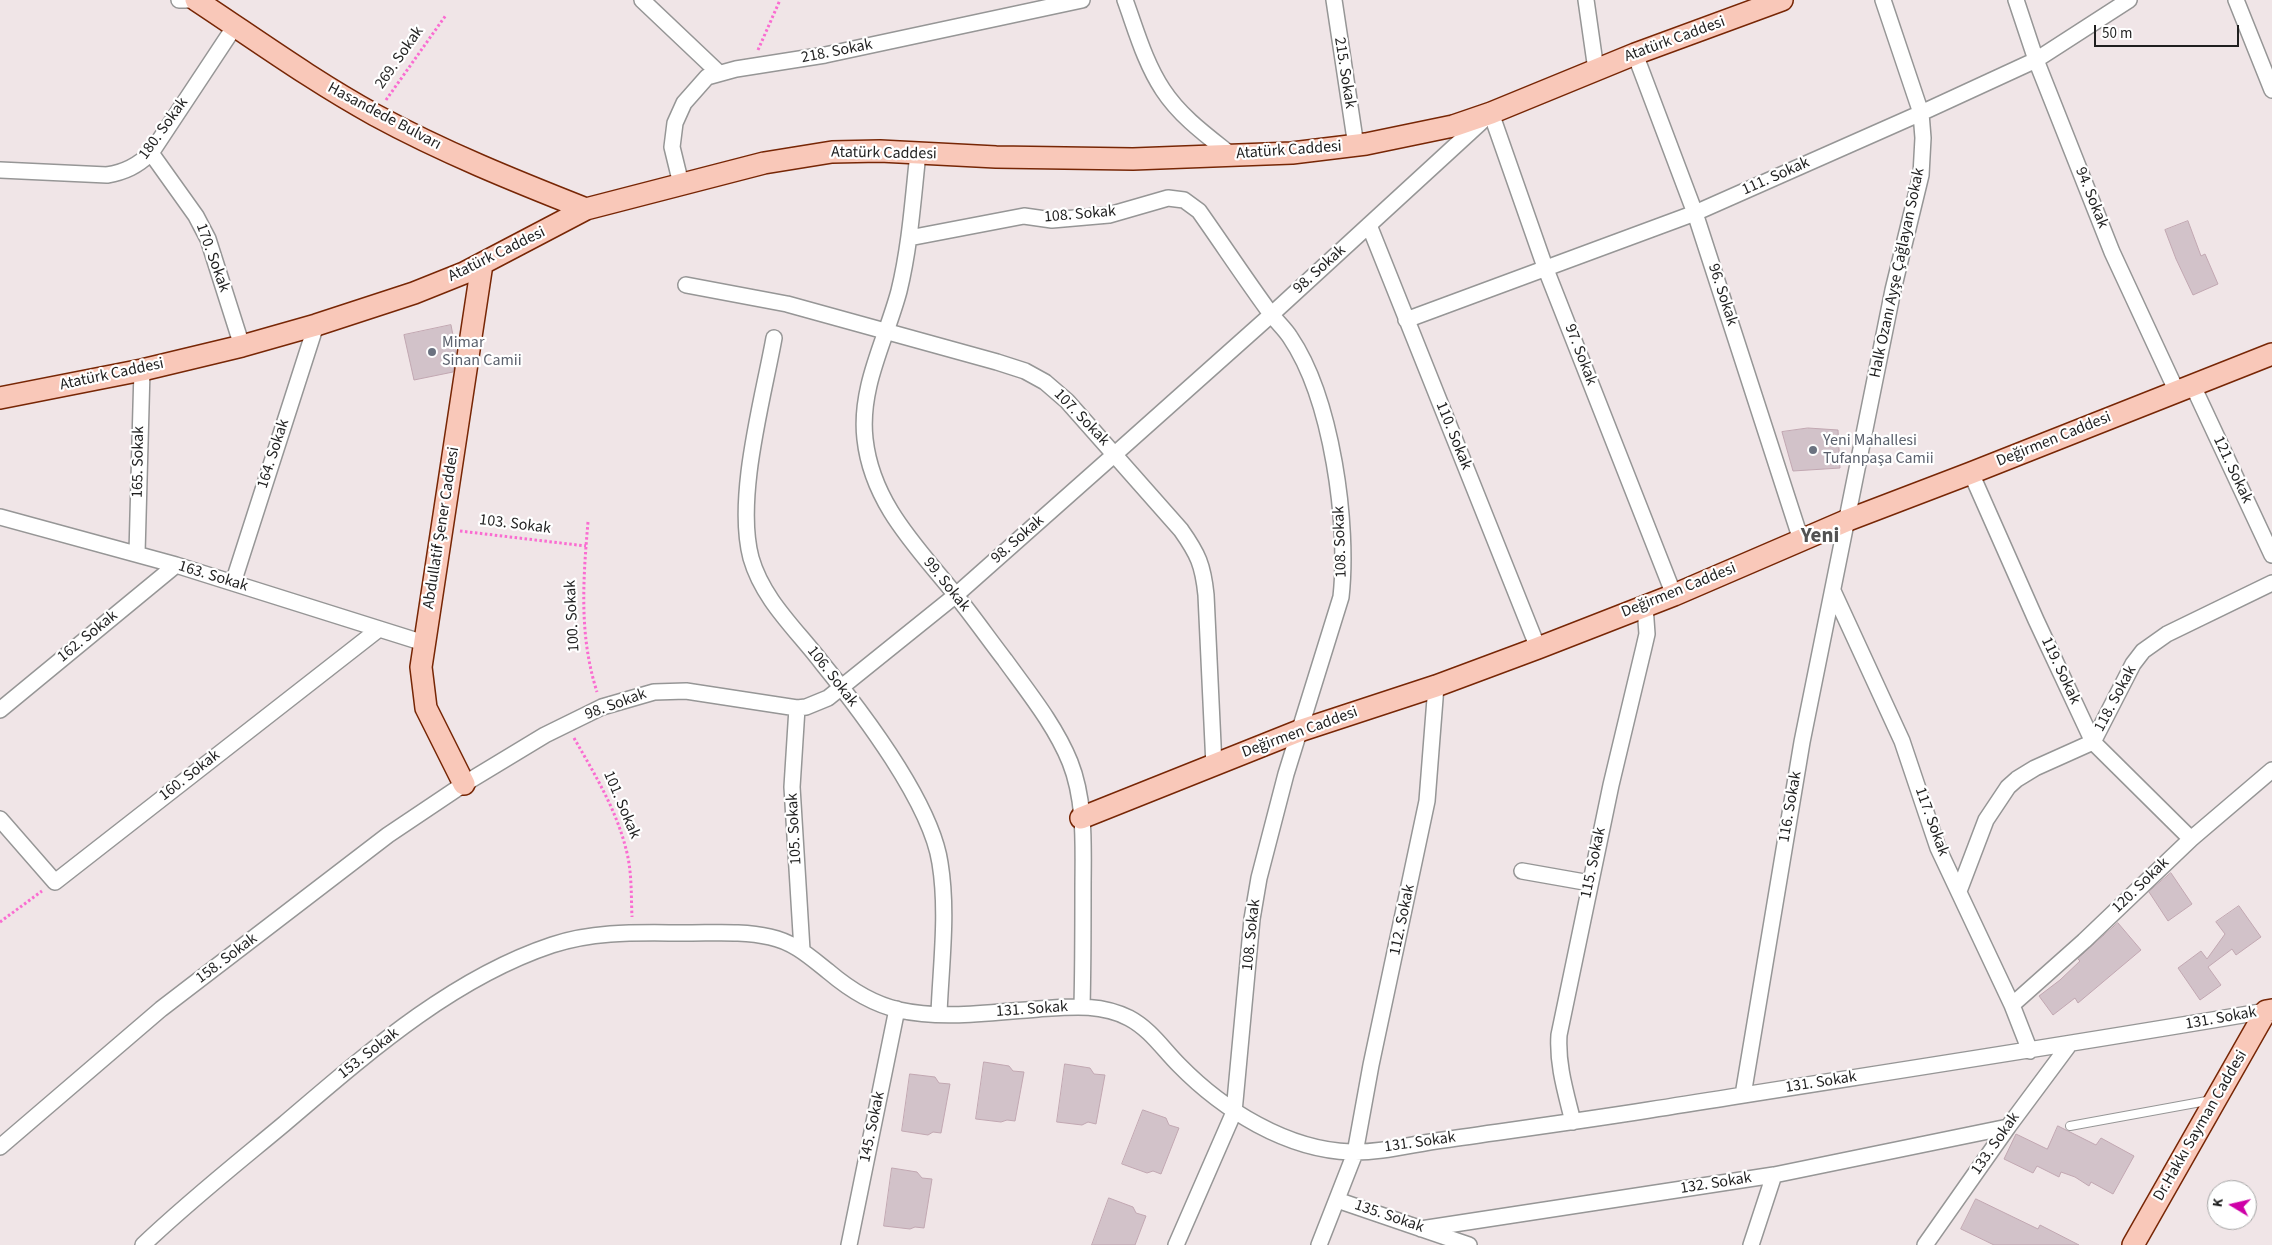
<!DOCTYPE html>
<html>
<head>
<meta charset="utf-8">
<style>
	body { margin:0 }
	#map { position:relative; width:2272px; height:1245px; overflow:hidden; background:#f0e5e7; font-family:"Source Sans 3",sans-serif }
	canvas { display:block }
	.north { position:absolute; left:2207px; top:1180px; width:50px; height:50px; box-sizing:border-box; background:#fff; border:1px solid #a5a5a5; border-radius:50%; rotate:279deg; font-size:14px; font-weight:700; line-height:20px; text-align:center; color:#1f1f1f }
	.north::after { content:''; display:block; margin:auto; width:18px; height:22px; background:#ce00a7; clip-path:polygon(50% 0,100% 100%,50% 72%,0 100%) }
	.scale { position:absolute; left:2094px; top:25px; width:145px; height:22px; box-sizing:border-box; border:2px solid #1f1f1f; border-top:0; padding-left:6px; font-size:15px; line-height:18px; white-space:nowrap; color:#1f1f1f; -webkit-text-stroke:4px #fff; paint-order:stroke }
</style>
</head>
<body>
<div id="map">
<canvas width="2272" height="1245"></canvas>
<div class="north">K</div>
<div class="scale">50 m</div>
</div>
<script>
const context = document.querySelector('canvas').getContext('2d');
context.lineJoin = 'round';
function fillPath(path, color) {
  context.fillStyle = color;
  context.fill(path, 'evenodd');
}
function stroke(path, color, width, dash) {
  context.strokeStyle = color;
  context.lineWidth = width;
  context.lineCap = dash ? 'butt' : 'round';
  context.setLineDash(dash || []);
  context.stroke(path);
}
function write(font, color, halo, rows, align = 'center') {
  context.font = font + ' "Source Sans 3",sans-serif';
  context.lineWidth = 4.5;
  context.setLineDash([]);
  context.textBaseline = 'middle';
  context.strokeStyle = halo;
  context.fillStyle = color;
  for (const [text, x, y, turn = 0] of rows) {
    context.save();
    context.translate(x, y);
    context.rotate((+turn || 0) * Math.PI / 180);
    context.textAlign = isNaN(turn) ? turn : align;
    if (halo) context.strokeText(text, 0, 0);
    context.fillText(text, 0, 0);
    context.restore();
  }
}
const building = new Path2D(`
	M2188,221L2201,256L2205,254L2218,284L2193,295L2176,259L2165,230Z
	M451,325L456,351L453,372L414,380L404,335Z
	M1808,428L1838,430L1840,468L1793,471L1782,432Z
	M2171,873L2192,904L2168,921L2149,892Z
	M2239,906L2261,937L2236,955L2232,949L2208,967L2221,985L2200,1000L2178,968L2201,951L2207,959L2225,934L2216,922Z
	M2118,923L2141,950L2078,1003L2075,998L2053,1015L2039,996L2060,980L2080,961L2078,959Z
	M984,1062L1009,1066L1013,1071L1024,1072L1015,1121L1007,1120L1001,1122L976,1119Z
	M1065,1064L1090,1068L1094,1074L1105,1075L1096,1124L1088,1122L1082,1125L1057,1122Z
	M910,1074L935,1077L939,1083L950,1084L941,1133L933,1132L928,1135L902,1131Z
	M1143,1110L1166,1118L1169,1125L1179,1128L1161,1174L1153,1171L1147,1173L1122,1164Z
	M2058,1126L2096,1145L2101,1138L2134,1156L2113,1194L2091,1182L2089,1186L2075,1177L2061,1172L2059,1177L2037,1166L2033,1173L2004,1159L2016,1134L2047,1149Z
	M892,1168L917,1172L922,1178L932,1179L924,1228L915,1227L910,1229L884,1226Z
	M1109,1198L1133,1207L1136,1213L1146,1216L1135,1245H1092Z
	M1976,1199L2038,1229L2040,1225L2079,1245H1994L1961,1229Z`);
fillPath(building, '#d2c2c9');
stroke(building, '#c1a7b1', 1);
const lane = new Path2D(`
	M2070,1126L2212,1100`);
const street = new Path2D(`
	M179,0H197
	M642,0L719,73
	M1125,0C1136,30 1145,63 1163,90C1180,116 1206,135 1230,154
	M1334,0L1356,146
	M1586,0L1596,70
	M2016,0L2036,60L2112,252L2177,392
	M2236,0L2272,90
	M1635,54L1695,213L1801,540
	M151,153L196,216L208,239L242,346
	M918,153C913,199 910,246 899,291C886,340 859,387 865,439C872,503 916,546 954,593C972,615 988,638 1005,660C1028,692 1055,725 1070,762C1086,802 1083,848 1083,890C1083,929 1083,968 1082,1006
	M0,170L107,175C125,172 137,166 151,153L235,26
	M681,184L672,147L675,123L684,103L707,77L736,69L825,55L1082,0
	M1369,225L1538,648
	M909,238L1024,216L1052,220L1109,215L1168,198L1184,200L1199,211C1223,245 1246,280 1271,314C1277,322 1285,329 1290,337C1332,399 1349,524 1341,597L1286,774L1259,878L1252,919L1234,1112L1176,1245
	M686,285L787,304L997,362L1025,371L1045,382L1067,401L1181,530C1198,554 1203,565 1206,595L1214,766
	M1406,320L1695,213L1921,113L2036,60L2129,0
	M774,338C763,399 735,498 751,558C763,600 796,629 822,663C861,711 931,803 940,863C948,912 941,964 939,1013
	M2193,386L2272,555
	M1971,473L2036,620L2093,742L2191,839
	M0,517L176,565L424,643
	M137,553L142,370
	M233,583L316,325
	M1833,591L1902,741L1938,848L2012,1005L2030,1051
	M797,708L792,787L802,950
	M0,710L176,565
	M0,819L55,882L379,629
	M1522,871L1590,883
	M1959,891L1986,820L2008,787L2017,779L2035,768L2093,742L2133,664L2143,651L2167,634L2272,583
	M2012,1005L2084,941L2191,839L2272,770
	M1743,1095L1802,742L1893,290L1921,175L1923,138L1921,113L1883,0
	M1573,1122C1566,1093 1557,1065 1559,1035L1611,785L1644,647L1647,634L1645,606
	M0,1147L161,1009L388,835L464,784L545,735L602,707L654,692L686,691L797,708L806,707L828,698L956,595L1115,454L1272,314L1491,113L1545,267L1674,595
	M1337,1200L1469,1245
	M1421,1229L1774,1175L2008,1127
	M143,1245C188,1202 236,1164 284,1124C364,1056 450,979 552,945C597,930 643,933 689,933C716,933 744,931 770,937C794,942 810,957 829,972C849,989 873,1004 899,1010C944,1020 993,1012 1038,1009C1069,1007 1100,1003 1129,1018C1150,1029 1163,1049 1179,1065C1223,1110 1287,1150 1351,1152C1381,1153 1413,1144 1443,1140C1512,1130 1580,1121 1649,1110C1855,1077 2061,1046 2266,1011
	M849,1245L897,1009
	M1319,1245L1355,1153L1371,1065L1427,801L1436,686
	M1751,1245L1774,1175
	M1925,1245L2008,1127L2069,1045`);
const secondary = new Path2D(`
	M196,0C255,39 313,81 375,115C443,152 515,181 586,209
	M0,398L142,370L242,346L316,325L414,293L464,273L586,209L764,163L832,152L880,151L996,157L1133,159L1292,153L1366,144L1453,126L1491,113L1635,54L1782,0
	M464,784L426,708L421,667L482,264
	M1081,818L1299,731L1436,686L1538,648L1674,595L1848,520L1971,473L2272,354
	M2133,1245L2266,1011L2272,1010`);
stroke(lane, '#969696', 10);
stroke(street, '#969696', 18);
stroke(secondary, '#772605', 24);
stroke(new Path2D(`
	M758,50L780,0
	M386,100L446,15
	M588,522C583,580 579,636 597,692
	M460,531L586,546
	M574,738C594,773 616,809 626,849C632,871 631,894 632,917
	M0,922L42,891`), '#fa6cd1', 3, [2.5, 2.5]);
stroke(lane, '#fff', 8);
stroke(street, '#fff', 15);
stroke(secondary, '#f9c8b9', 21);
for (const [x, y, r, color] of [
	[432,352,5,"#6b7280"],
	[1813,450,5,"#6b7280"]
]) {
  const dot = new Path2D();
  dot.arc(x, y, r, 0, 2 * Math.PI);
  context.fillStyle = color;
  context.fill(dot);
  stroke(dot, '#fff', 2);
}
write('16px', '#1f1f1f', '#fff', [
	["Atatürk Caddesi",1675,40,-20],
	["218. Sokak",837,52,-11],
	["269. Sokak",400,58,-55],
	["215. Sokak",1344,73,81],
	["Hasandede Bulvarı",384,117,28],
	["180. Sokak",164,129,-54],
	["Atatürk Caddesi",1289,151,-4],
	["Atatürk Caddesi",884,154,1],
	["111. Sokak",1776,177,-24],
	["94. Sokak",2091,198,68],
	["108. Sokak",1080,215,-5],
	["Atatürk Caddesi",497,255,-26],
	["170. Sokak",212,258,70],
	["98. Sokak",1320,270,-42],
	["Halk Ozanı Ayşe Çağlayan Sokak",1898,273,-78],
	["96. Sokak",1722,295,72],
	["97. Sokak",1580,355,69],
	["Atatürk Caddesi",112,375,-12],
	["107. Sokak",1081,418,46],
	["110. Sokak",1453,436,68],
	["Değirmen Caddesi",2054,440,-22],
	["164. Sokak",274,454,-72],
	["165. Sokak",139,462,-89],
	["121. Sokak",2232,470,65],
	["103. Sokak",515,525,7],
	["Abdullatif Şener Caddesi",442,528,-81],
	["98. Sokak",1018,540,-41],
	["108. Sokak",1341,542,-92],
	["163. Sokak",213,577,17],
	["99. Sokak",946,585,51],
	["Değirmen Caddesi",1679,591,-22],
	["100. Sokak",573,616,-93],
	["162. Sokak",88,637,-39],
	["119. Sokak",2060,671,65],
	["106. Sokak",832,677,52],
	["118. Sokak",2116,699,-62],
	["98. Sokak",616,705,-20],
	["Değirmen Caddesi",1300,733,-20],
	["160. Sokak",190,776,-38],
	["101. Sokak",621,805,67],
	["116. Sokak",1791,807,-80],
	["117. Sokak",1931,822,70],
	["105. Sokak",795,829,-93],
	["115. Sokak",1594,863,-78],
	["120. Sokak",2141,886,-44],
	["112. Sokak",1403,920,-78],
	["108. Sokak",1252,935,-84],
	["158. Sokak",227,959,-37],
	["131. Sokak",1032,1010,-4],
	["131. Sokak",2221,1019,-10],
	["153. Sokak",369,1054,-38],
	["131. Sokak",1821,1083,-9],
	["Dr.Hakkı Sayman Caddesi",2201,1126,-60],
	["145. Sokak",873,1127,-78],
	["131. Sokak",1420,1143,-8],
	["133. Sokak",1996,1144,-55],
	["132. Sokak",1716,1184,-9],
	["135. Sokak",1389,1217,19]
]);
write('16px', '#5b616d', '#fff', [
	["Mimar",442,343],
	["Sinan Camii",442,361],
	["Yeni Mahallesi",1823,441],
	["Tufanpaşa Camii",1823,459]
], 'left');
write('bold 21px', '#525252', '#fff', [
	["Yeni",1820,537]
]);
</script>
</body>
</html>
